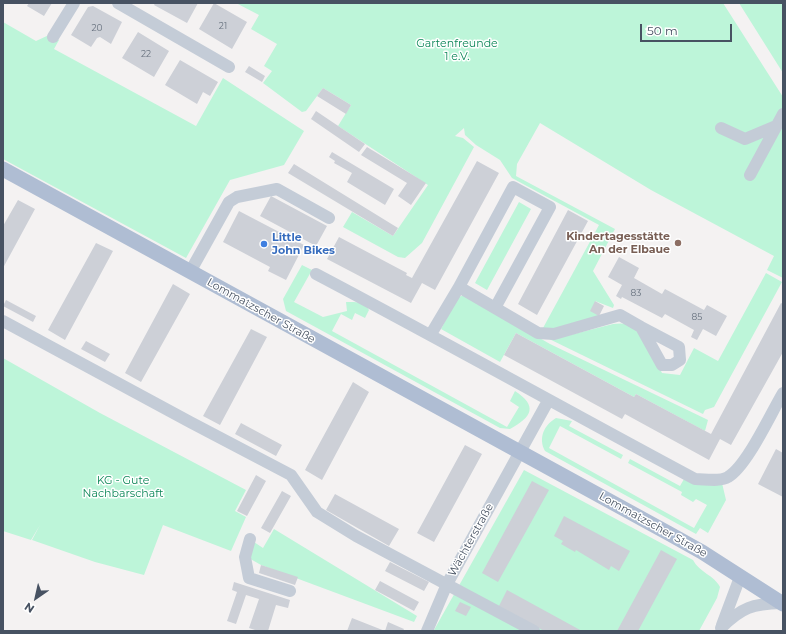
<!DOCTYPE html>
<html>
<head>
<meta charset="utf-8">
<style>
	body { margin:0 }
	#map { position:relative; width:786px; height:634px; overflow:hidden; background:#f4f2f2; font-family:Montserrat,sans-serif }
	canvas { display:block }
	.frame { position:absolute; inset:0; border:4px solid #475262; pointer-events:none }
	.north { position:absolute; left:16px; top:578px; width:40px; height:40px; -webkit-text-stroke:3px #fff; paint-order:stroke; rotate:214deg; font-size:11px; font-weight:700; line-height:16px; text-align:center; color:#475262 }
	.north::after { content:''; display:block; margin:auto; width:14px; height:18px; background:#475262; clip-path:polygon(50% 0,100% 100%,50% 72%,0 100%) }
	.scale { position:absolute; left:640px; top:24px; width:92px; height:18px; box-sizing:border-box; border:2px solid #475262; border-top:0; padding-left:5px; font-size:12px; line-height:14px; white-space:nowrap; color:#475262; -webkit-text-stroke:3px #fff; paint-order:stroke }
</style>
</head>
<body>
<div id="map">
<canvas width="786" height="634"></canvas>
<div class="frame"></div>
<div class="north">N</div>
<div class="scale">50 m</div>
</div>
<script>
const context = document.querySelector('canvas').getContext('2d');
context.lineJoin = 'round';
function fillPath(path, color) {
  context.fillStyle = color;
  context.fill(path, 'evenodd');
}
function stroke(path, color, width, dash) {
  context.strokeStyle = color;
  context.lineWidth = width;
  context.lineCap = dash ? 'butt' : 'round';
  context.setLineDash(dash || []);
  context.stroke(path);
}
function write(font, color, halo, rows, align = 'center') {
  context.font = font + ' Montserrat,sans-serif';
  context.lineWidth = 3;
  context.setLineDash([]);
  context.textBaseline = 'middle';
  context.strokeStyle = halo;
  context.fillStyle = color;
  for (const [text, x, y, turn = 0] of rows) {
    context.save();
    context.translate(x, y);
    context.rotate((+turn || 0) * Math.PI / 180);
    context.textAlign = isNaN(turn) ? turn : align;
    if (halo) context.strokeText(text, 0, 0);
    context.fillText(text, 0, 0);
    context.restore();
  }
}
fillPath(new Path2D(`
	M236,3H723L783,97V278L767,270L774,256L651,190L540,123L517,164L516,176L615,229L593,271L614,305L613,308L595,301L599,316L554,329L543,328L599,225L512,178L500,160L476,145L465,135L464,128L455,136L463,138L474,147L422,243L405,258L398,257L343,227L352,212L393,236L428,185L338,126L351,105L323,88L306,111L302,112L263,83L272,71L264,66L277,44L251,29L259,15Z
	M739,3H783V73Z
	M3,22L36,41L49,35L59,40L54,49L196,126L223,78L304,131L284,165L230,180L186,258L3,159Z
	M519,202L531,209L487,290L475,283Z
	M302,265L312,270L294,302L323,317L347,311L346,302C355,302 364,301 369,310L365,318L355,313L352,320L341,314L332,331L507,427L519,407L510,401L515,391C538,406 532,417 510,429L500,428L286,311L283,299Z
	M766,273L782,282L714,407L705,410L703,414L541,335L562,337L613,324C619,323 628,323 634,326C646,334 656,360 662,373L680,375L694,348L718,361Z
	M465,295L550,344L704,418L708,420L705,431L636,394L634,397L516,333L500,362L441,329L458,297Z
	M3,358L100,413L246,490L235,511L246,517L231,551L163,525L144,575L95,562L32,540L40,525L31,540L3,531Z
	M556,418L572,421L569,426L623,455L621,459L560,426L549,448L694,528L707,505L696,499L693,502L681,495L682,492L628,463L630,459L680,486L684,479L722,483L726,500L708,533L700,528L696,534L545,451C538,438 544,425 556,418Z
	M524,470L693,560C700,573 714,575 720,587L717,598L699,631L434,630Z
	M274,529L417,616L414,622L261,565L247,557L254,542L263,548Z`), '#bdf5d9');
fillPath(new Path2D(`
	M29,3H52L44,16L27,6Z
	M155,3H198L187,23L154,5Z
	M214,3L247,22L232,49L199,29Z
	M93,6L122,22L111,44L100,37L97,38L91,47L71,35L88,7Z
	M138,32L169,51L154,77L122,58Z
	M180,60L218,82L210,96L203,92L197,104L165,85Z
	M249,66L265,76L262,82L245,72Z
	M323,88L351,105L346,114L317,96Z
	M316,111L365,144L359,152L311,119Z
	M367,147L426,183L411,205L398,196L407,183L361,155Z
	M332,152L394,189L385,205L347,182L352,173L334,163L335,161L329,157Z
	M477,161L499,173L435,290L422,283L411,303L327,259L339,237L407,273L406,275L412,278Z
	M294,164L398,228L393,236L288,173Z
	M271,196L327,226L316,246L260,216Z
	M18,200L35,209L3,268V226Z
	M568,210L588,221L537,315L518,304Z
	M239,211L304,245L286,280L268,271L270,267L223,242Z
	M96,243L113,251L65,340L48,330Z
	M619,257L639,268L634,278L662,294L665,289L704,310L707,305L727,316L716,336L703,329L697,340L691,337L694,330L665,314L662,318L622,297L621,299L616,296L622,285L608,277Z
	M173,284L190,294L141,382L125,373Z
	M6,300L36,316L33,322L3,306Z
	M595,301L604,306L599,316L590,311Z
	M781,303L783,304V352L731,445L720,439L709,460L625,414L622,419L504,355L516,333L634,397L636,394L711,434Z
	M251,329L267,337L220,425L203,416Z
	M86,341L110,354L105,362L81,349Z
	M353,382L369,392L322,480L305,470Z
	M241,423L282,445L276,456L235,434Z
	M465,445L482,454L434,542L417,533Z
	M776,449L783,453V497L758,484Z
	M256,475L266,481L247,516L237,511Z
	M532,481L549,490L498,582L482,573Z
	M282,491L291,496L270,533L261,528Z
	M335,494L399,529L389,546L326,510Z
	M564,516L630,551L619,571L611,566L609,570L576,550L575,552L561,544L563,541L554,536Z
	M661,550L677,559L638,631H617Z
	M390,562L429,582L424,591L385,571Z
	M261,565L298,577L295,585L259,573Z
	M380,581L419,602L414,611L375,590Z
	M234,582L290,600L288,608L276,605L268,631H258L249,628L259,599L246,595L236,624L227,621L237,592L232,590Z
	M507,590L582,631H544L499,606Z
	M460,602L471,607L466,616L455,611Z
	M352,618L385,631L388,622L404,629L403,631H347Z`), '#cdd0d7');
stroke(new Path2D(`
	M118,3L229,67
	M53,37L74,3
	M721,128L745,139L776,126
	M750,175L783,114
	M190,272L229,202L237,197L277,189L329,218
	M316,274C443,341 568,411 695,479C705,479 720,482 728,477C747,466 771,413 783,393
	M459,287L513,187L550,207L495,308
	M3,321L190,422L291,475L317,512L356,536L534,631
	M431,334L459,287L538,333L554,334L620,315L641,327L662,365H672L680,360L679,347L641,327
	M250,539L245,557L249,578L290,591
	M722,625L740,577
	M721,628C742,607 753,604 781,603
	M427,631L447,584L548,401`), '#c4ccd7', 12);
stroke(new Path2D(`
	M3,169L668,533L702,552L783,604`), '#afbdd3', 15);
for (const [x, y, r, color] of [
	[678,243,4,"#8d6e63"],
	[264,244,4,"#3f7fe0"]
]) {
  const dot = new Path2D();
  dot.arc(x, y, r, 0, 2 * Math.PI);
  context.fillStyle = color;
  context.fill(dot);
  stroke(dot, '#fff', 1.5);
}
write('9px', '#68727f', null, [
	["21",223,26],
	["20",97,28],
	["22",146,54],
	["83",636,293],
	["85",697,317]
]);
write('11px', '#0d8758', '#fff', [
	["Gartenfreunde",457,44],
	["1 e.V.",457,57],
	["KG - Gute",123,481],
	["Nachbarschaft",123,494]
]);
write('bold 11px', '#785e54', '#fff', [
	["Kindertagesstätte",670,237],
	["An der Elbaue",670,250]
], 'right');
write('bold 11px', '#366cbe', '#fff', [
	["Little",272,238],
	["John Bikes",272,251]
], 'left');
write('11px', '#475262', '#fff', [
	["Lommatzscher Straße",261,311,29],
	["Lommatzscher Straße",653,525,29],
	["Wächterstraße",471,540,-61]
]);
</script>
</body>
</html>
